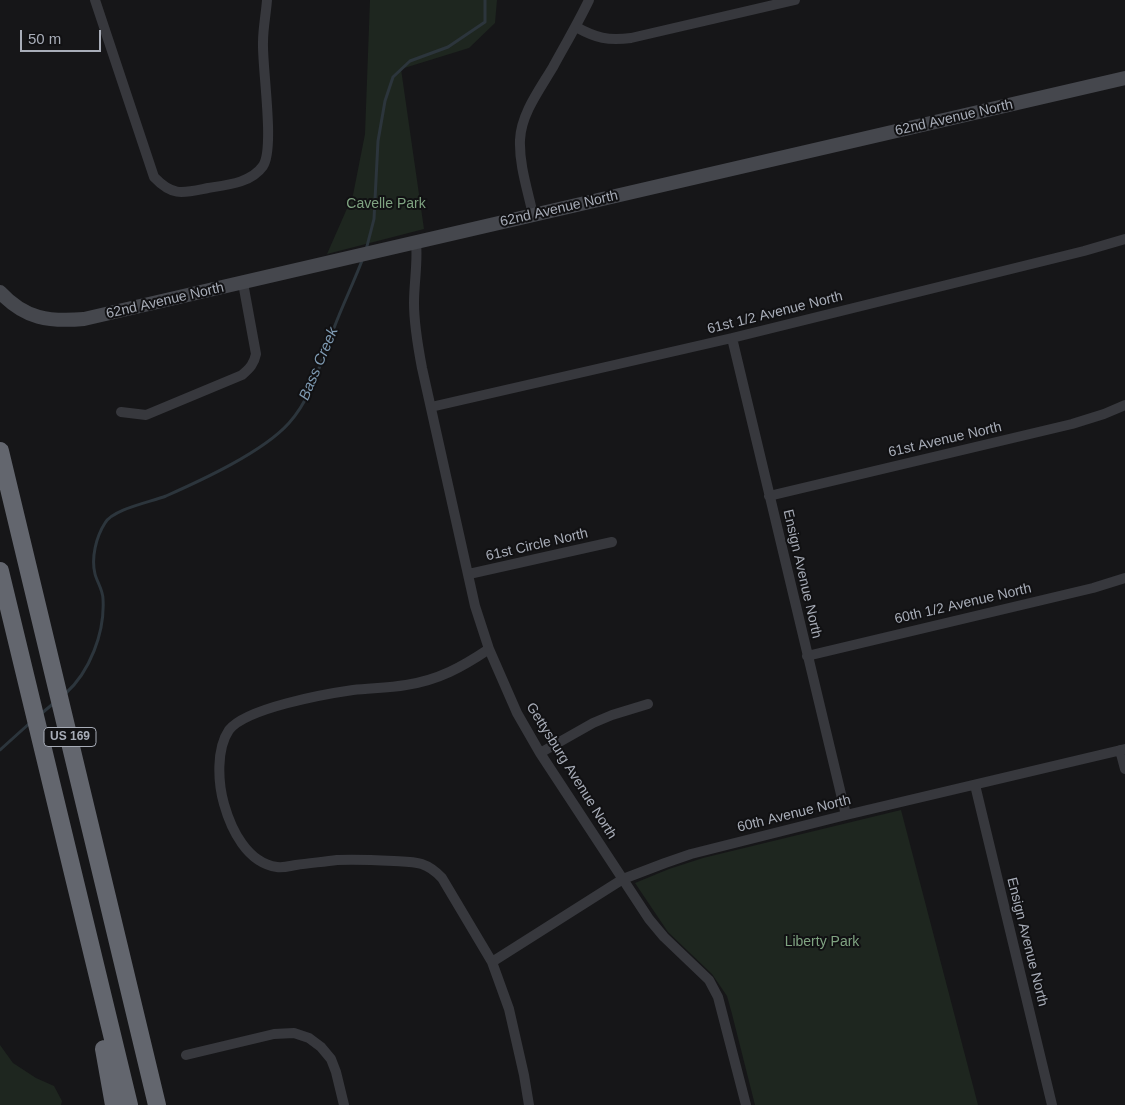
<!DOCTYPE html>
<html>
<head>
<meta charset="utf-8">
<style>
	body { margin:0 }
	#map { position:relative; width:1125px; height:1105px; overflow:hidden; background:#161618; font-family:Arial,sans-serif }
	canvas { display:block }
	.scale { position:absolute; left:20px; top:30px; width:81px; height:22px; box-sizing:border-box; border:2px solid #a8adb8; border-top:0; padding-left:6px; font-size:15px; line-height:18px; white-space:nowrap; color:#a8adb8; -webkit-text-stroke:4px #111113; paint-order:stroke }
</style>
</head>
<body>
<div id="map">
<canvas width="1125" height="1105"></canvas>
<div class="scale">50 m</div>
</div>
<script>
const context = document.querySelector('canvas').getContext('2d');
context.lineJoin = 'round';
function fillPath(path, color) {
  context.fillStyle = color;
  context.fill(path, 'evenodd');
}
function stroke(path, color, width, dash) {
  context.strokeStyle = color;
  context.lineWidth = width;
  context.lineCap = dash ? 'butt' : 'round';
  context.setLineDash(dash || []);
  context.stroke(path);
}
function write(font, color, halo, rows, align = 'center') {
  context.font = font + ' Arial,sans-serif';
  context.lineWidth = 4;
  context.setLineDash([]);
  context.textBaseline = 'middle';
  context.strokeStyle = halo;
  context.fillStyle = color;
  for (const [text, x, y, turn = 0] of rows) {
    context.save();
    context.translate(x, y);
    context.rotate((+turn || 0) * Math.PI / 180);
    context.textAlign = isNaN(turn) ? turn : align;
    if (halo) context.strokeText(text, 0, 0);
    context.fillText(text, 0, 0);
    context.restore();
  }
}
fillPath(new Path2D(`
	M370,0H497L495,23L469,48L401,69L424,229L327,254L353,195L365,134Z
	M901,810L978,1105H755L732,1014L727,996L712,974L668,932L635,883L669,869L703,858Z
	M0,1045L13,1063L36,1078L54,1086L62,1101L61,1105H0Z`), '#1e261f');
stroke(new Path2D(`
	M366,250L374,219L378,141L385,101L393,77L410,61L448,47L485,22V0
	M65,694C90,672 105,632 103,599C103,590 97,582 95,574C91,558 96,537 105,523C113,509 151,502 166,496C202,480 263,452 289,423C313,396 321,360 334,328C343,304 354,282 363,258
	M42,713L54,703
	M0,750L31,722`), '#2c353c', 3);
stroke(new Path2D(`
	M95,0L154,177C173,197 183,193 208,188C227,185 251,183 263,166C275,148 262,68 263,42C263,28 266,14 267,0
	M576,27C596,38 608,41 631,38L795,0
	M533,215C528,191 519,165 520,140C521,114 540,89 553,67C565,45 578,23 589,0
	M416,242C418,263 414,282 414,303C414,325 418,347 422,368L475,606L489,649L517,713L540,753L649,919L664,937L709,980L718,997L746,1105
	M732,338L846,815
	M431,407L732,338L1084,251L1125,239
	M121,412L146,415L242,375C250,368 254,364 256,354L243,283
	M769,496L1072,424L1104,414L1125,405
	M469,574L612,542
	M489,649C462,667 439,680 406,685C389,688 371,688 353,690C325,694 246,708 229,730C216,749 218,783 224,804C231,829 247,863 277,867C283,868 290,866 296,865C309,863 323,862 337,860C356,859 375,860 394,861C415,862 426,861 442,878L492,962L509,1009L524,1075L529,1105
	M807,656L1093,588L1125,578
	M1120,750L1125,769
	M540,753L593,723L612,715L648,704
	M975,785L1052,1105
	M492,962L623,879L665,863L691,854L846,815L1125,749
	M186,1055L274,1034L294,1033L309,1038L321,1047L331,1059L336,1072L344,1105`), '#37383d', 10);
stroke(new Path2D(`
	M0,292C25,319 49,322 84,319L1125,78`), '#45474d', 14);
stroke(new Path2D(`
	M0,451L157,1105
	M0,571L129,1105
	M104,1049L114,1105`), '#63666e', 18);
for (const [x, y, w] of [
	[70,737,52]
]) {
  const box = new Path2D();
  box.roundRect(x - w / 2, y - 9.5, w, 19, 4);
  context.fillStyle = '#111113';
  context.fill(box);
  stroke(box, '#a8adb8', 1);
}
write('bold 12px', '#a8adb8', null, [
	["US 169",70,737]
]);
write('14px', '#a8adb8', '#111113', [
	["62nd Avenue North",954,118,-13],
	["62nd Avenue North",559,209,-13],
	["62nd Avenue North",165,301,-13],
	["61st 1/2 Avenue North",775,313,-14],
	["61st Avenue North",945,440,-13],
	["61st Circle North",537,545,-13],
	["Ensign Avenue North",802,574,77],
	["60th 1/2 Avenue North",963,604,-13],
	["Gettysburg Avenue North",571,771,58],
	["60th Avenue North",794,814,-14],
	["Ensign Avenue North",1027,942,76]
]);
write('14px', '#7fa381', '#111113', [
	["Cavelle Park",386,204],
	["Liberty Park",822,942]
]);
write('italic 15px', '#7f9bb3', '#111113', [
	["Bass Creek",319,364,-67]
]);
</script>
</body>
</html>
